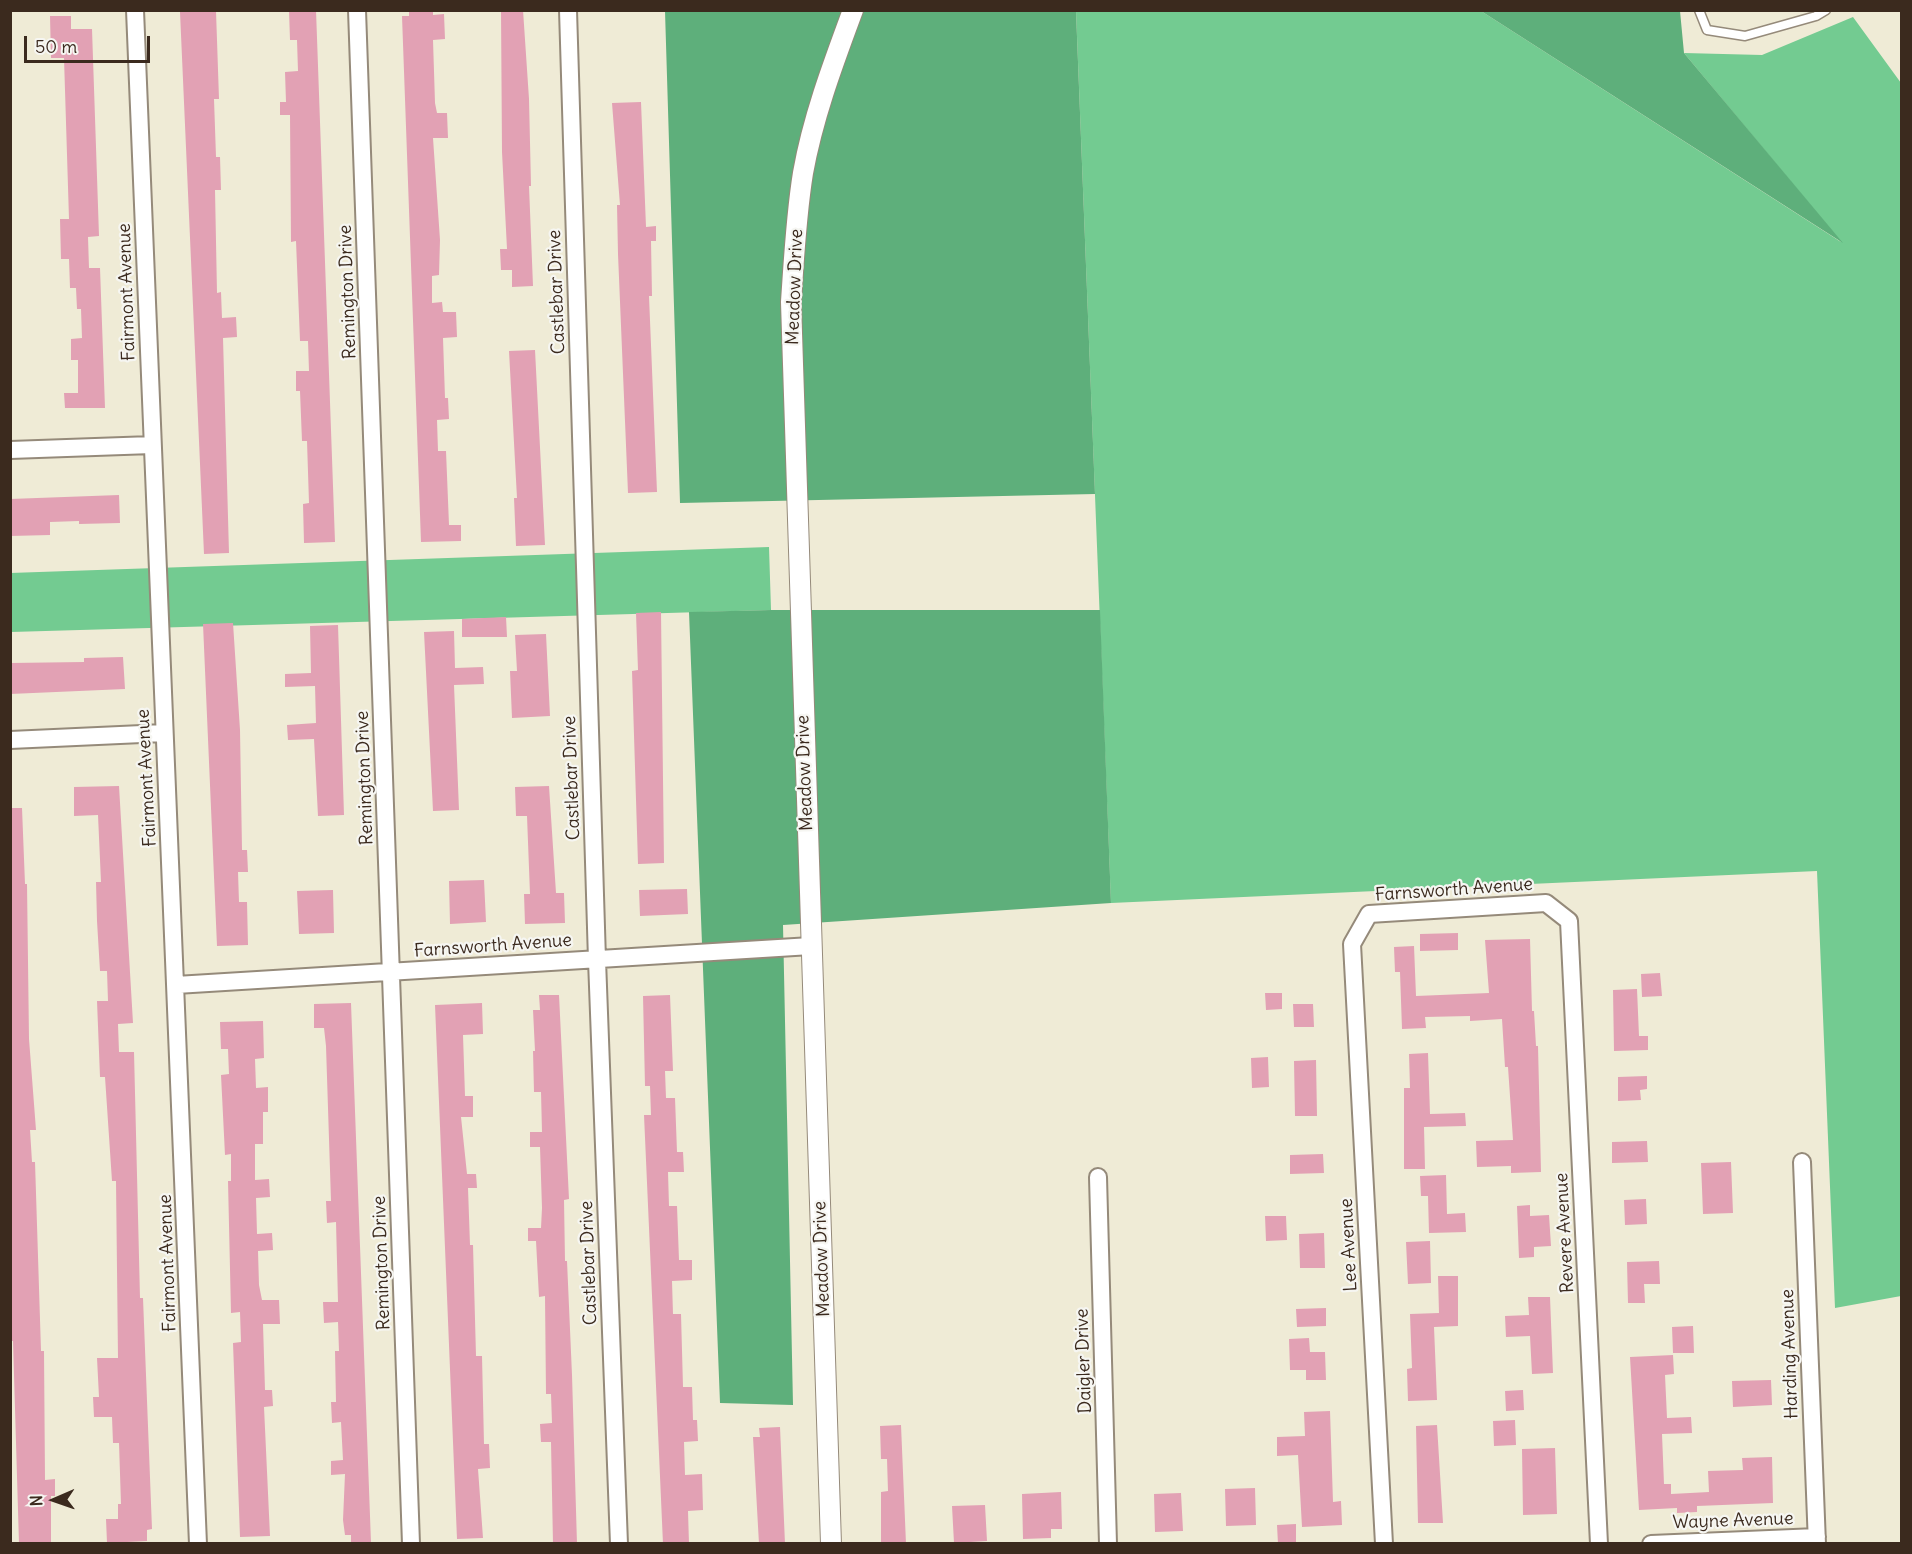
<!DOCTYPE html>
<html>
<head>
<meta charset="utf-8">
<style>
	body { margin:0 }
	#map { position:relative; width:1912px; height:1554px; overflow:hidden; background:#efebd6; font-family:Delius,sans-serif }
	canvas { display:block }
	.frame { position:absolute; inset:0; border:12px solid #3b2a1e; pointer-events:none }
	.north { position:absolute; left:24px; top:1470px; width:60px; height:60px; -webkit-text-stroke:4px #f6f6f2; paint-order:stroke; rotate:268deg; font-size:16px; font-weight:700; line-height:24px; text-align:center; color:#3b2a1e }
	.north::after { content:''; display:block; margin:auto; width:21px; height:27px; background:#3b2a1e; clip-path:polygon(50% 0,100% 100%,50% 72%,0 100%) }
	.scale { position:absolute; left:24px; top:36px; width:126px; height:27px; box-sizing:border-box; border:3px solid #3b2a1e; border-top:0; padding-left:8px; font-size:18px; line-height:21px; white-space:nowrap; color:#3b2a1e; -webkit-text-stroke:4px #f6f6f2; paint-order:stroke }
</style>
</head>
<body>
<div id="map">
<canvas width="1912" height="1554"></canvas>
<div class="frame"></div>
<div class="north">N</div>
<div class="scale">50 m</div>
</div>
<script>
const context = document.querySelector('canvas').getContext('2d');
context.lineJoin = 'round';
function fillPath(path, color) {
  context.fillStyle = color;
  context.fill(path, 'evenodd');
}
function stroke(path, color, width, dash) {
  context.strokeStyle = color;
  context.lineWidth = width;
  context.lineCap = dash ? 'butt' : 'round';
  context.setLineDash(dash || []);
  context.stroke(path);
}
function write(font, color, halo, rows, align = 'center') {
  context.font = font + ' Delius,sans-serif';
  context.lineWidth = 4.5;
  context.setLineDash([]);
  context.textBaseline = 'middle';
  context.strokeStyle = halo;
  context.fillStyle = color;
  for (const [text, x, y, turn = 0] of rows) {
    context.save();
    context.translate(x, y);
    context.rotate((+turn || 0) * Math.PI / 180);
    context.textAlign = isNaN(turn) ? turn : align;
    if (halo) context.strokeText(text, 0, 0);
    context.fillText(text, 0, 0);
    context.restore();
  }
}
fillPath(new Path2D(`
	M1076,11H1481L1841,242L1684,53L1762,55L1853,17L1901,83V1296L1835,1308L1817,871L1111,903Z
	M769,547L771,610L11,632L10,573Z`), '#73cb91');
fillPath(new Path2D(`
	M665,11H1076L1095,494L680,503Z
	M1481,11H1680L1684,53L1843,243Z
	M771,610H1100L1111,903L783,925L793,1405L720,1403L689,612Z`), '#5eaf7b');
fillPath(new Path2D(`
	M289,10H316L335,542L304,543L303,504L309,503L307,441H302L300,391H296V371H309L308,341H300L296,241L291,242L290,115H280V102H286L285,72L298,71L297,40H290Z
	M409,10H433V15L444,14L445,39L433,40L435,103L437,113H447L448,138H433L440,240L439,275L432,276V303L442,302L443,312H456L457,337L443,338L445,398H448L449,419L437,420L438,451H446L449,525H461V541L421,542L402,16H409Z
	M501,10H523L529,99L531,186H529L533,286L512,287V270H501L500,249H507L502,152Z
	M216,11L219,99H214L216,157H220L221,190H215L217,293L221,292L222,318L236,317L237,337L223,338L229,553L204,554L180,12Z
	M50,16H71V29H92L99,236L88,237L89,268H100L105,408H65L64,393H78V360H71V339L82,338L81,309H77L76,288H70L69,259H61L60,219H69L64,58H51Z
	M641,102L646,227L656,226V241H651L652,296H649L657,492L628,493L618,254L617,205H620L612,103Z
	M535,350L545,545L516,546L514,498H517L509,351Z
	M119,495L120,523L79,524V521L50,522V535L10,536V499Z
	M661,612L664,863L638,864L632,671L638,670L636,613Z
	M506,617L507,637H462V619Z
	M233,623L240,730L242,850H247L248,872H238L239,902H247L248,945L217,946L203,624Z
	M338,625L344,815L318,816L314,739L288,740L287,725L316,723L315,686L285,687V674L311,673L310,626Z
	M454,631L455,668L483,667L484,684L454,685L459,810L433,811L424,632Z
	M546,634L550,716L512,718L510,671H517L515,635Z
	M123,657L125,689L10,694V663L84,662V658Z
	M119,786L133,1023L118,1024L119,1052H134L140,1298H143L152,1529L147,1530V1541L107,1543L106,1519H118V1504H121L119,1443H113L112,1417H94L93,1397H99L97,1358H118L116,1181H112L105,1077H100L97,1001H108L107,971H100L97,921L96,882H101L98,815L74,816V787Z
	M549,786L556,893H564L565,923L525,924L524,894H530L527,816H516L515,787Z
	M10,808H22L25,884H27L29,1039L36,1130H30L32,1162H35L41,1351H44L45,1480L55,1479V1496H51V1544H19L13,1341H10Z
	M484,880L486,922L450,924L449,881Z
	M687,889L688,914L640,916L639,890Z
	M333,890L334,933L299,934L297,891Z
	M1458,933V950L1420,951V934Z
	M1530,939L1532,1011H1534L1536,1046H1538L1541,1172L1511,1173V1166L1477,1167L1476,1141L1513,1140L1508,1067H1505L1502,1019L1470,1021V1016L1425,1017L1426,1028L1402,1029L1400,972H1395L1394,947L1414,946L1416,996L1489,993L1485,940Z
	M1660,973L1662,996L1642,997L1641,974Z
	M1637,989L1639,1036H1648V1050L1614,1051L1613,990Z
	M1265,993H1282V1009L1266,1010Z
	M539,995H559L569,1199L564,1200L565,1261H567L572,1375L577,1544H553L551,1442H541L540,1424L552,1423L551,1394H546L545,1296L539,1297L536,1241H528V1228H541L542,1208L540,1147H530V1132H542L541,1092H534L533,1051H535L533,1010H540Z
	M670,995L673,1071H665L666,1098H675L677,1152H683L684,1172H668L669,1206H677L679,1260H692V1280L672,1281L673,1314H681L683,1387H692L693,1420H697L698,1441L684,1442L685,1475L702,1474L703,1510L688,1511L689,1544H663L644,1115H651L650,1086H645L643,996Z
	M351,1003L371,1543H351V1535H345L343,1520L345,1474L331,1475V1461L343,1460L341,1422L332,1423L331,1402H336L335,1351H339L338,1322L324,1323L323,1302H338L336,1222L327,1223L326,1201H331L326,1046L324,1028H314V1004Z
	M482,1003L483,1034L463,1035L465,1096H473V1117H461L467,1174H476L477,1188H468L470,1245H473L476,1356H482L484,1444H489L490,1468L478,1469L483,1538L457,1539L435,1005Z
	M1293,1004H1313L1314,1027H1294Z
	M263,1021L264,1058L255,1059L256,1088L268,1087V1112H263V1144H255V1180L269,1179L270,1197L256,1198L257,1234L272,1233L273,1250L258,1251L259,1285L262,1300H279L280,1324H263L265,1390H272L273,1406L264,1407L270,1536L240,1537L233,1343L241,1342L240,1312L231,1313L228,1181H231V1154L225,1155L221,1075L229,1074L228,1049H221L220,1022Z
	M1428,1053L1430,1114L1465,1113L1466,1126L1424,1127L1425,1169H1404V1088H1410L1409,1054Z
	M1268,1057L1269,1087L1252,1088L1251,1058Z
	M1316,1060L1317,1116H1295L1294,1061Z
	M1647,1076V1089L1640,1090L1641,1100L1618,1101V1077Z
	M1647,1141L1648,1162L1612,1163V1142Z
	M1323,1154L1324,1173L1290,1174V1155Z
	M1731,1162L1733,1213L1703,1214L1701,1163Z
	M1446,1175L1447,1214L1465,1213L1466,1232L1429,1233L1428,1196H1421L1420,1176Z
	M1646,1199L1647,1224L1625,1225L1624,1200Z
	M1530,1205V1216L1549,1215L1551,1246L1534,1247V1257L1519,1258L1517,1206Z
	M1265,1216H1286L1287,1240L1266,1241Z
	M1324,1233L1325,1268H1300L1299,1234Z
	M1430,1241L1431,1283L1408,1284L1406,1242Z
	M1659,1261L1660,1284H1644L1645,1303H1628L1627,1262Z
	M1438,1276H1458V1326L1434,1327L1437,1400L1408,1401L1407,1369L1412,1368L1410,1314L1439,1313Z
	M1528,1297H1550L1553,1373L1532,1374L1530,1336L1506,1337L1505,1316L1529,1315Z
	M1326,1308V1326L1297,1327L1296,1309Z
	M1693,1326L1694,1353H1673L1672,1327Z
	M1309,1338L1310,1352H1325L1326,1380H1306V1370H1290L1289,1339Z
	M1673,1355L1674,1374L1665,1375L1667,1418L1691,1417L1692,1433L1662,1434L1664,1484H1671V1494L1709,1492L1708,1471L1743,1470L1742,1458L1772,1457L1773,1503L1697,1506V1512L1677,1513V1508L1639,1510L1630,1357Z
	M1771,1380L1772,1405L1733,1407L1732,1381Z
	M1523,1390L1524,1410L1506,1411L1505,1391Z
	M1330,1411L1333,1502L1341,1501L1342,1525L1302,1527L1298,1455L1277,1456V1437L1305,1436L1304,1412Z
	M1515,1420L1516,1445L1494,1446L1493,1421Z
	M901,1425L906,1544H881V1492L888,1491L887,1459H881L880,1426Z
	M1437,1425L1443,1523H1418L1416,1426Z
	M780,1427L785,1544H759L753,1437H760L759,1428Z
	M1555,1448L1557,1514L1523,1515L1522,1449Z
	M1255,1488L1256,1525L1226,1526L1225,1489Z
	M1061,1492L1062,1529H1051V1538L1023,1539L1022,1494Z
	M1181,1493L1183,1531L1155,1532L1154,1494Z
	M985,1505L987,1541L954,1543L952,1506Z
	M1296,1524V1543L1278,1544L1277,1525Z`), '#e2a1b4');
const service = new Path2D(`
	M1699,10L1707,30L1745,36L1816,16L1826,10`);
const minor = new Path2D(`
	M135,10L198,1544
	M357,10L411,1544
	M568,10L597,960L619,1544
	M10,450L152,445
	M10,740L164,733
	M176,985L811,946
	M1802,1162L1817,1544
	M1098,1177L1108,1544
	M1384,1544L1352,944L1369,914L1546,903L1569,921L1599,1544
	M1651,1544L1817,1537`);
const tertiary = new Path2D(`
	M831,1544L791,302C794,259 796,216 803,173C813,117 833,64 853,10`);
stroke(service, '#958a7a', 11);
stroke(minor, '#958a7a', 20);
stroke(tertiary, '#958a7a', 22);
stroke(service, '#fff', 8);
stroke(minor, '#fff', 16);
stroke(tertiary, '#fff', 20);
write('18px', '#3b2a1e', '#f6f6f2', [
	["Meadow Drive",795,287,-88],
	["Fairmont Avenue",127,292,-92],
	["Remington Drive",348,292,-92],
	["Castlebar Drive",557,292,-92],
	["Meadow Drive",805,773,-92],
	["Fairmont Avenue",147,778,-93],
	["Remington Drive",365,778,-92],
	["Castlebar Drive",572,778,-92],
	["Farnsworth Avenue",1454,890,-4],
	["Farnsworth Avenue",493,946,-4],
	["Revere Avenue",1565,1233,-93],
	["Lee Avenue",1349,1245,-93],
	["Meadow Drive",822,1259,-92],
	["Fairmont Avenue",168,1263,-92],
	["Remington Drive",382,1263,-92],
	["Castlebar Drive",589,1263,-92],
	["Harding Avenue",1790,1354,-92],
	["Daigler Drive",1084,1361,-92],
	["Wayne Avenue",1733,1521,-2]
]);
</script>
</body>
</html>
